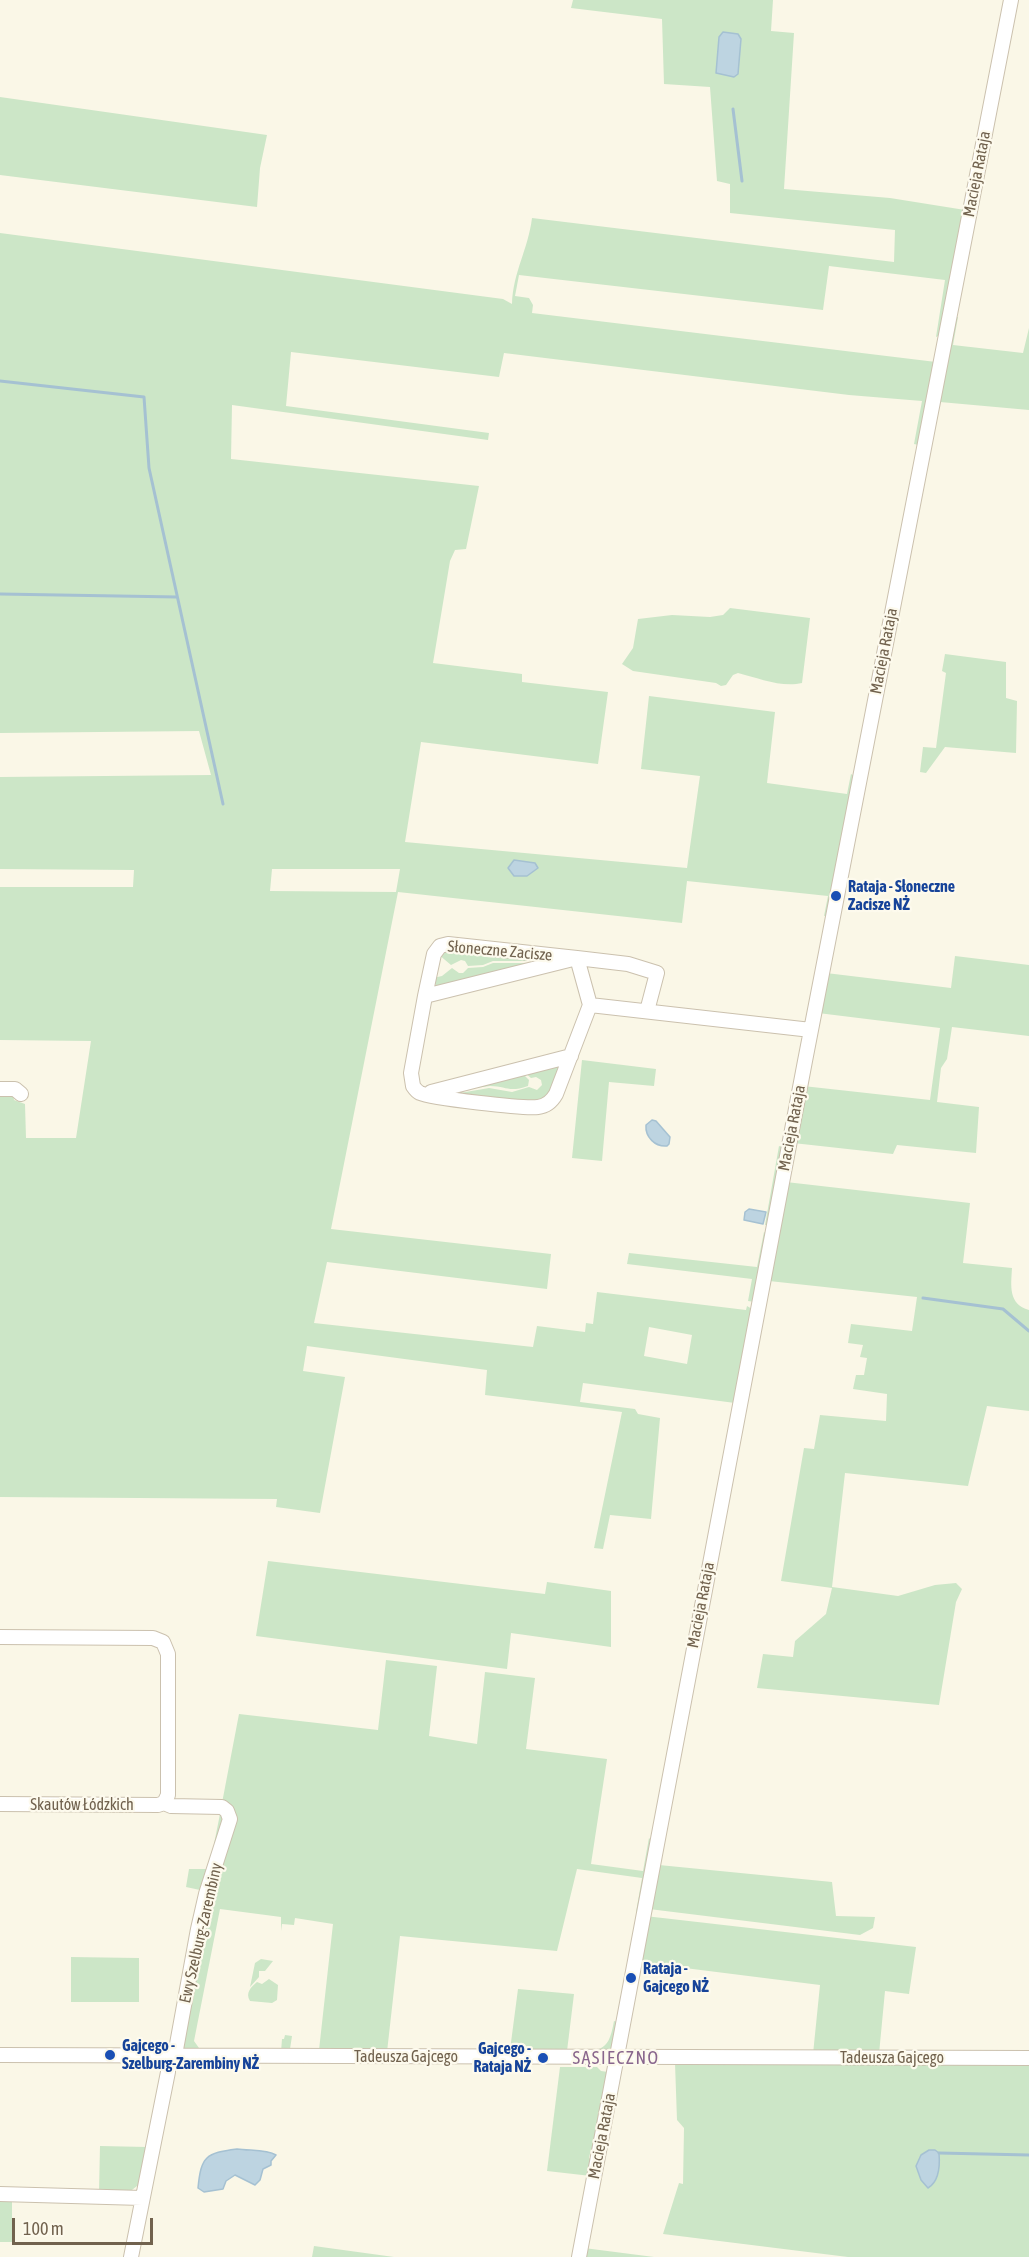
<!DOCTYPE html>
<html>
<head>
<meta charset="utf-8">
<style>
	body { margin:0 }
	#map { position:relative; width:1029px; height:2257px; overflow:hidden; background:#faf7e7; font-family:"Asap Condensed",sans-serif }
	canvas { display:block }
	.scale { position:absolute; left:12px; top:2218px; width:141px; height:27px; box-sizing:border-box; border:3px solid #71624e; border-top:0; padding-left:8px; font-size:18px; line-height:21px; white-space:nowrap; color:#71624e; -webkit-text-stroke:4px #fdfaed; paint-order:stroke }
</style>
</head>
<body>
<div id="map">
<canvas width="1029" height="2257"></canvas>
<div class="scale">100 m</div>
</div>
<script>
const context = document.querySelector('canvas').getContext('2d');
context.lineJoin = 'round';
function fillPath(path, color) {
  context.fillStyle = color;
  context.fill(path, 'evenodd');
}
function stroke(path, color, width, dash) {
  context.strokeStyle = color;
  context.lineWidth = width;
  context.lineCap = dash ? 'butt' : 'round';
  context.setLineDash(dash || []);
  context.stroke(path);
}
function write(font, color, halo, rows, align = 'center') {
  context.font = font + ' "Asap Condensed",sans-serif';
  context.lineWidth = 4.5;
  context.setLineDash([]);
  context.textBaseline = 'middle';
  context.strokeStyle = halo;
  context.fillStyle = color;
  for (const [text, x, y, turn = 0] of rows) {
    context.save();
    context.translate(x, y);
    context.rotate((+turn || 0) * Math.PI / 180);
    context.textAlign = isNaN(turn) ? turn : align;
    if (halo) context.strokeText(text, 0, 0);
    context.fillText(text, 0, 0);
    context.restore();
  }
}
fillPath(new Path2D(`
	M573,0H773L771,31L794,33L784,189L890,198L965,210L943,334L936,337L945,280L829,266L823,310L519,275L515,296L529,298L533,305L532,313L936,362L919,445L914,444L922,401L849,395L504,353L499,377L291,352L286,406L489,433L488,440L232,405L231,459L479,486L466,549L455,550L450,561L433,663L522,674V682L608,692L598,764L421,742L405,842L687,868L700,776L641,769L649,696L775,712L767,783L847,794L851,774L856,777L833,891H830L829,915L824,916L828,896L687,881L682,923L398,892L331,1229L551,1254L547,1289L327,1262L314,1323L533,1347L537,1326L585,1332L586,1323L593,1324L597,1292L746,1310L747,1306L752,1309L735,1403L583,1383L580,1402L635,1409L638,1414L660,1418L651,1519L610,1515L603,1549L594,1548L622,1412L485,1395L487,1370L307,1346L303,1371L345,1377L320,1513L276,1507L277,1499L0,1497V1091L13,1094L14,1100L25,1104L26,1138H76L91,1041L0,1040V887H133L134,870L0,869V777L211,775L199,731L0,733V233L503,299L512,304C513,272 528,250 532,218L894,262L895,230L730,213V184L717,181L710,87L664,84L662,19L571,8ZM400,869L396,892L270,891L272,869ZM649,1327L692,1335L687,1364L644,1356Z
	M0,97L267,135L260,168L257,207L0,175Z
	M955,317H958L953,345L1023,353L1029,328V410L940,402L936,420Z
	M730,608L810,618L802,683C782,688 758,678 738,673L733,675L726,685L721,686L716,683L633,671L622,664L633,648L638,619L672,615L710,617L723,615Z
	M945,654L1006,662V698L1017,701L1016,753L945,747L926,773L920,772L923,747L936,748L946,673L942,671Z
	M442,949L532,957L531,961H493L483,965L468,966L465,961L461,960L451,965L438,954Z
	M955,956L1029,965V1036L952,1027L947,1059L941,1068L937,1102L979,1107L976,1153L897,1145L893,1154L793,1143L803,1086L930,1100L940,1028L818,1013L826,973L951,988Z
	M493,963H531L438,987L433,982V978L442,976L452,968L459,973H463L468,968L483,967Z
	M582,1060L656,1069L654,1086L609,1082L602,1161L572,1158Z
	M557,1065L560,1068L553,1093L540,1103L458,1095L460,1093L489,1088L512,1092L529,1087L537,1090L542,1085L541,1080L536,1077L531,1078L524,1072Z
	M521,1072L529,1080L528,1086C508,1093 507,1086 490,1086C480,1087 470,1089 460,1091Z
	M779,1146L785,1148L767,1225H765Z
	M786,1182L970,1203L963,1263L1012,1268C1011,1286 1008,1304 1029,1310V1411L987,1406L968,1486L845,1473L832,1587L898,1596L935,1585L956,1583L962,1589L956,1602L939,1705L757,1688L763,1654L793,1657L795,1641L826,1614L832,1588L781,1581L804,1448L814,1449L820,1415L886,1421L887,1394L853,1389L856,1375H864L867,1358L860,1357L863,1345L848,1343L851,1324L912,1331L917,1297L769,1281Z
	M764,1232L768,1235L755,1302L748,1301L752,1279L627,1264L629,1253L757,1267Z
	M268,1561L545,1594L547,1582L611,1591V1647L511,1633L507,1669L256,1636Z
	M386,1660L437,1666L429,1736L477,1744L485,1672L535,1678L526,1749L607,1759L591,1864L643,1871L649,1838L652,1841L640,1910L636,1912L642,1878L577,1869L557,1951L400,1936L387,2052H281L282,2039H284L285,2035L292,2036L290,2049L319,2050L333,1924L295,1918L294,1925L282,1924L281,1931V1917L220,1909L194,2041L199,2048L272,2049L182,2051L208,1898L226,1847L222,1803L239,1714L378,1730Z
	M215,1808L224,1812V1828L201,1901L198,1902L200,1890L186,1887L189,1869H209L220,1814Z
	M659,1865L832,1882L836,1916L875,1917L873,1928L860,1935L649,1909Z
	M645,1916L916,1947L909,1994L885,1991L879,2054H813L820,1985L637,1962Z
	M71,1957L139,1958V2002H71Z
	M261,1959L273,1961L265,1971H259V1977L250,1987L255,1963Z
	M269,1979L278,1985L277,2000L272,2003L250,2001C245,1993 251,1987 257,1982L262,1984Z
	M518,1989L574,1994L567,2051C599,2049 608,2056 614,2021L620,2023L611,2051H483L482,2048L486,2050H510Z
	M153,2059L160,2063L163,2067L140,2189L137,2186L128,2193H99L100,2146L147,2147L162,2070Z
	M1029,2062V2257H848L663,2234L679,2183L683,2184L684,2128L677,2120L675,2063Z
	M560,2067H597L601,2071L608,2072L596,2149H591L589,2158L594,2162L591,2176L547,2171Z
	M0,2198H12V2242H0Z
	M314,2246L394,2257H312Z
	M584,2248L654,2257H582Z`), '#cce6c7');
const water = new Path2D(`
	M723,32L738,34L741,39L738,74L734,77L716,73L719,37Z
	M514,860L535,863L538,868L527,876H514L508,868Z
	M652,1120L656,1121L670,1137L669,1144L667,1146C655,1147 645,1137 646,1125Z
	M749,1209L766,1212L763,1224L744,1220L745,1212Z
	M237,2149C250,2151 266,2149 276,2155L271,2161V2165L263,2169L260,2180L255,2185L235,2175L226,2181L223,2189L204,2192L198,2188C201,2156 206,2153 237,2149Z
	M929,2150H935L939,2153C940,2165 940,2181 928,2188L921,2180L916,2166L921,2155Z`);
fillPath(water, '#bdd4e1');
stroke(water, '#a5c1d2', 1.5);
stroke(new Path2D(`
	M733,109L742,181
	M0,381L144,397L149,468L223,804
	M0,594L177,597
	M923,1298L1003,1309L1029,1331
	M939,2153L1029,2155`), '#a5c1d2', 3);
const minor = new Path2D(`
	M425,996L577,958L628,964L657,973L647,1011
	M590,1005L577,958L448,944L440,946L434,954L425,996L411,1073L413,1086C415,1089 416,1091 420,1093C431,1098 524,1109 538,1107C547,1106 552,1101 556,1094L590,1005L811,1030
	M0,1089H15L21,1094
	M431,1092L571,1056
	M0,1637L153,1638L163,1642L168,1654V1795L164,1803L158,1805L0,1804
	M164,1803L171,1806L222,1807L227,1811L230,1819L206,1894L198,1929L175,2055
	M0,2055L1029,2058
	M0,2194L142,2198
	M131,2257L168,2072V2055
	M579,2257L805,1061L1011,0`);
stroke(minor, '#cbc1ae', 16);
stroke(minor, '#fff', 14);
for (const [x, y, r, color] of [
	[836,896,6,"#1a4fb4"],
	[631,1978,6,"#1a4fb4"],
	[110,2055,6,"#1a4fb4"],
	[543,2058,6,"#1a4fb4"]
]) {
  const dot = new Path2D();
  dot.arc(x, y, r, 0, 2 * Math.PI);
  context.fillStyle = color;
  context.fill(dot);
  stroke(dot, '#fdfaed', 2);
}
write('16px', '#71624e', '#fdfaed', [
	["Macieja Rataja",977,174,-79],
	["Macieja Rataja",884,651,-79],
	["Słoneczne Zacisze",500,951,5],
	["Macieja Rataja",792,1128,-79],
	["Macieja Rataja",701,1605,-79],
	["Skautów Łódzkich",82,1805],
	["Ewy Szelburg-Zarembiny",201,1933,-77],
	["Tadeusza Gajcego",406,2057],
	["Tadeusza Gajcego",892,2058],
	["Macieja Rataja",602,2136,-79]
]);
write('bold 16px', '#164399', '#fdfaed', [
	["Rataja - Słoneczne",848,887],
	["Zacisze NŻ",848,905],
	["Rataja -",643,1969],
	["Gajcego NŻ",643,1987],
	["Gajcego -",122,2046],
	["Szelburg-Zarembiny NŻ",122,2064],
	["Gajcego -",531,2049,"right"],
	["Rataja NŻ",531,2067,"right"]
], 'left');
context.letterSpacing = '1.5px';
write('18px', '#89668d', '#fdfaed', [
	["SĄSIECZNO",616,2058]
]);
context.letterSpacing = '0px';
</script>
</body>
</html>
